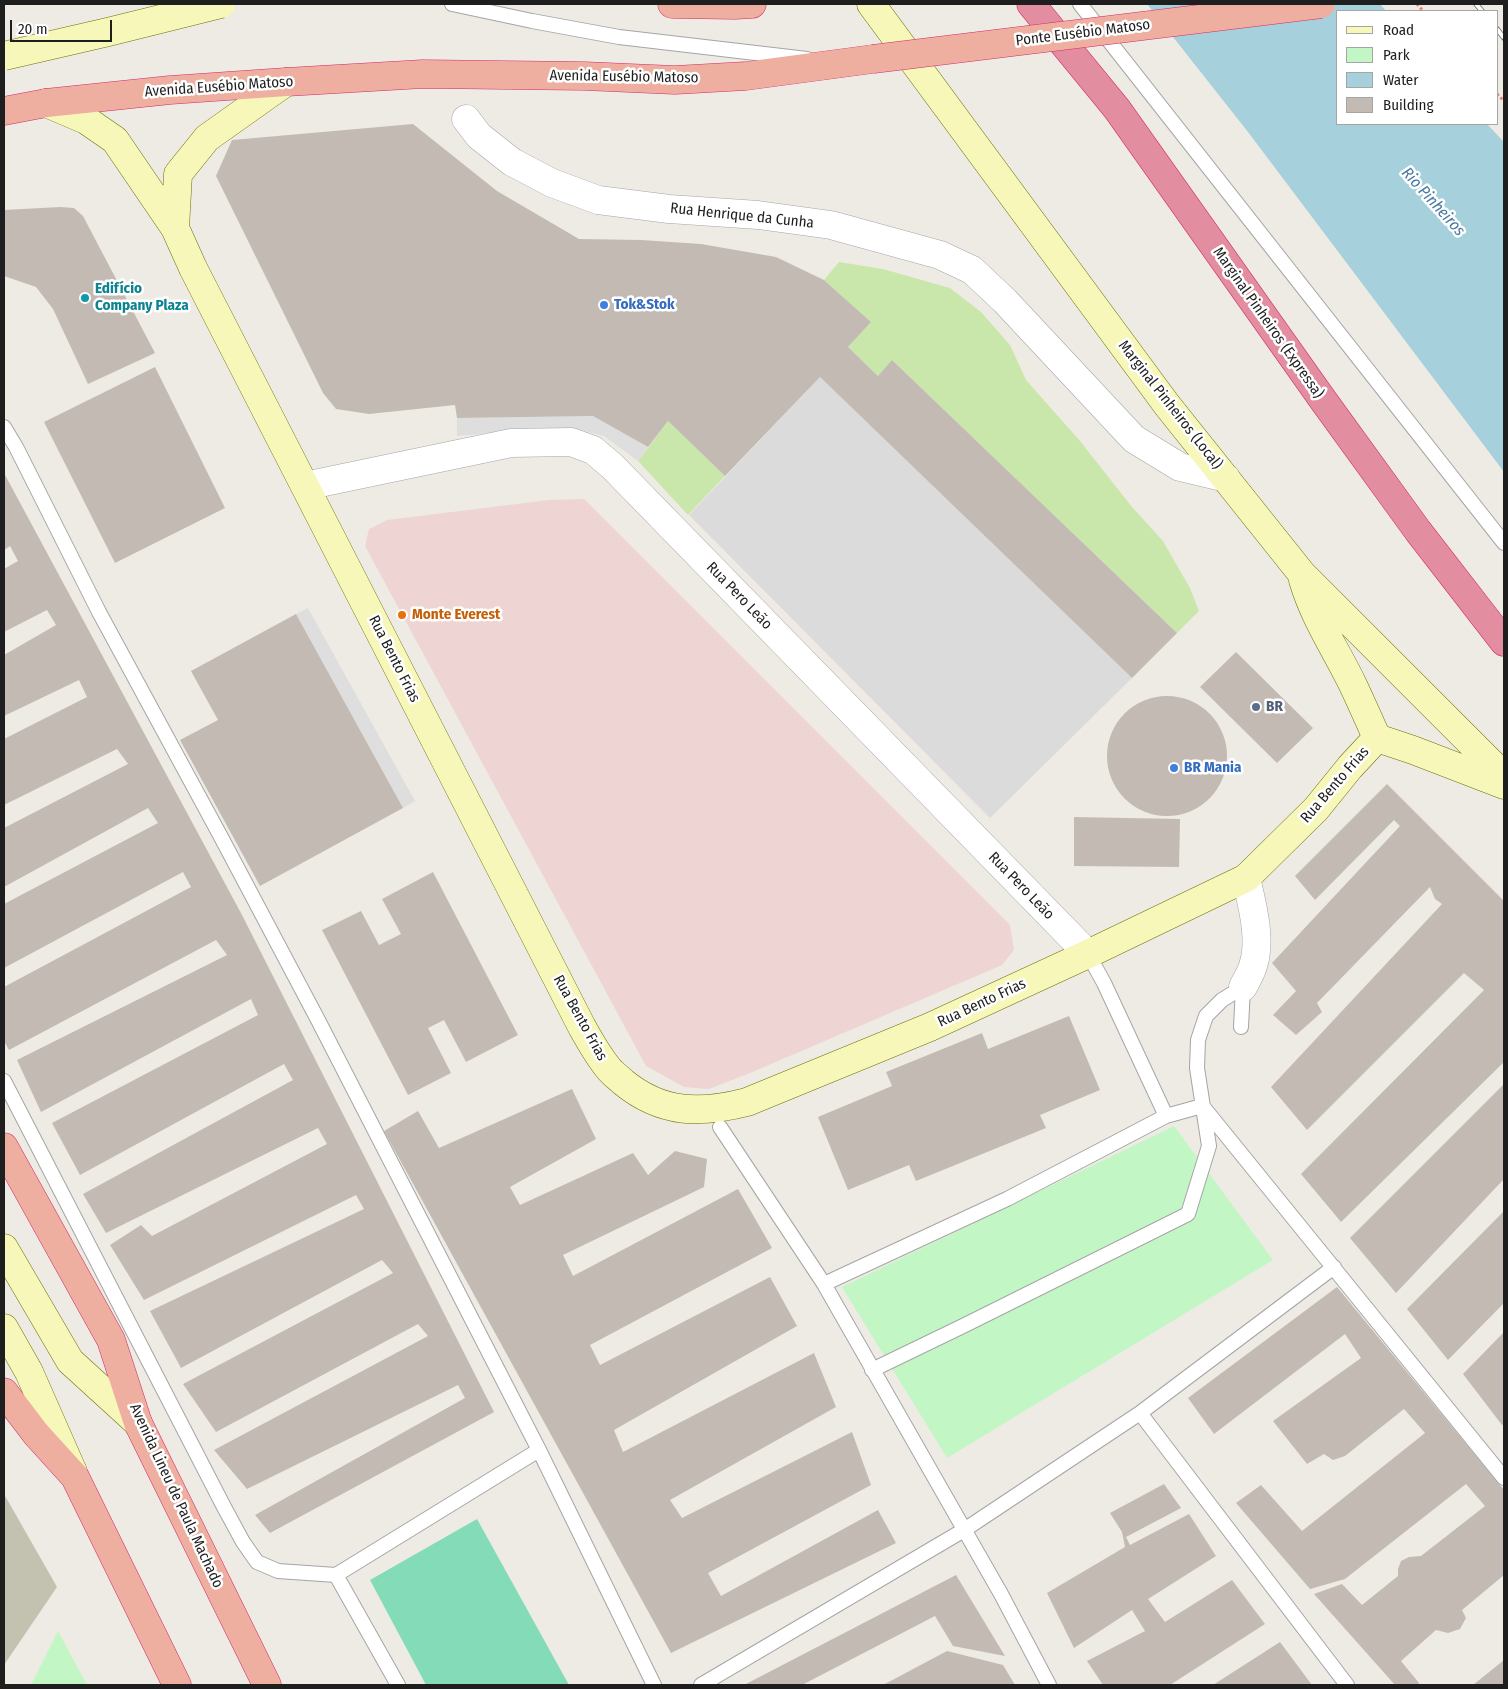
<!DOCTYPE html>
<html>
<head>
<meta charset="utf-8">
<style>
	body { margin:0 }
	#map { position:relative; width:1508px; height:1689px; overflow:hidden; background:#eeebe4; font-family:"Fira Sans Condensed",sans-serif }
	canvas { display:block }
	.frame { position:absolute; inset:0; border:5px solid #1e1e1e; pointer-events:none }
	.legend { position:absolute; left:1336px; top:10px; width:162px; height:115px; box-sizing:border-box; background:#fff; border:1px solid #a5a5a5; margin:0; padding:6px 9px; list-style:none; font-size:15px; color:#1e1e1e }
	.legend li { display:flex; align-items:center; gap:10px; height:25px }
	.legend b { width:25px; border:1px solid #a5a5a5 }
	.scale { position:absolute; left:10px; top:20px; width:102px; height:22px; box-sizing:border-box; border:2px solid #1e1e1e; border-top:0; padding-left:6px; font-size:15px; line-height:18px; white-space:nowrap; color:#1e1e1e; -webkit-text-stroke:4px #fff; paint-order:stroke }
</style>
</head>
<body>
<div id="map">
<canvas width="1508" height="1689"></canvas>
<div class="frame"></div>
<ul class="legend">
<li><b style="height:6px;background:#f6f7b9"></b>Road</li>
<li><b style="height:14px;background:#c2f7c5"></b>Park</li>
<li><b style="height:14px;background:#a6d0db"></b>Water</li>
<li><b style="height:14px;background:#c3bab4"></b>Building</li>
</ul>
<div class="scale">20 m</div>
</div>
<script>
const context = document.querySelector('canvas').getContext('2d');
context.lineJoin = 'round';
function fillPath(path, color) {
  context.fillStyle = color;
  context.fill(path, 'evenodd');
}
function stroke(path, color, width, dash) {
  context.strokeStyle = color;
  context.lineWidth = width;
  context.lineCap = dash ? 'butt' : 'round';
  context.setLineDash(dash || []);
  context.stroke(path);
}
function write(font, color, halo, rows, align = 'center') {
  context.font = font + ' "Fira Sans Condensed",sans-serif';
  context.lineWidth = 5;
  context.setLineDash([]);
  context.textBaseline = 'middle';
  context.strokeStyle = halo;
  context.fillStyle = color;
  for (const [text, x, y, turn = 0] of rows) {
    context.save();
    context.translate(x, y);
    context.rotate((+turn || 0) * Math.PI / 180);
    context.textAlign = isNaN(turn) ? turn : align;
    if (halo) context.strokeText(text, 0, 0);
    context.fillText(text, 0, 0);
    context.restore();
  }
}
fillPath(new Path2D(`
	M820,377L1132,678L990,818L689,515Z`), '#dcdbdb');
fillPath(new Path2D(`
	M584,499L1010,925L1014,950L1002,965L750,1073L709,1089L684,1087L646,1066L365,546L369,529L387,520L549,500Z`), '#efd4d4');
fillPath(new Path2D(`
	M4,1494L57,1587L4,1665Z`), '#c3c2b0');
fillPath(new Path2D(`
	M839,262L883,269L950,288L981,312L1010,345L1026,380L1080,441L1132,507L1163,541L1190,588L1199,611L1177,633L893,361L878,376L848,347L871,322L824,280Z
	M668,421L725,476L688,515L638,461Z`), '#cae7ab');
fillPath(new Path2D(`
	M1174,1126L1273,1260L947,1458L842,1287Z
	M58,1631L87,1685H31Z`), '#c2f7c5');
fillPath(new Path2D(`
	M477,1519L569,1685H426L370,1580Z`), '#84dbb7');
fillPath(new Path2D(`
	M593,416L648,447L638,461L604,436L572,428L520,430L457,436V418Z
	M308,608L415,801L403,808L296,614Z`), '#dedede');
fillPath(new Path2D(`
	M1147,4H1380L1386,11H1337V124H1487L1504,142V472L1248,132Z`), '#a6d0db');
fillPath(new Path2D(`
	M413,124L497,191L579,239L641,240L701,244L776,257L824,280L871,322L848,347L878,376L892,360L1177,633L1132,678L820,377L725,476L668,421L648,447L593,416L457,418L455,405L369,414L336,409L323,393L216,176L232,140Z
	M60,207L74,208L83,216L155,353L88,384L53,309L36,287L4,276V210Z
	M155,367L225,508L115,563L44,422Z
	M4,473L242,915L494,1412L270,1533L255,1515L465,1398L458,1385L247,1489L214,1450L428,1336L418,1324L216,1432L183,1384L393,1273L382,1260L181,1368L150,1311L364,1209L356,1195L144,1300L110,1245L141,1225L152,1236L327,1144L318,1128L106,1233L83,1194L293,1080L284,1064L80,1175L52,1123L258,1015L251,999L41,1112L17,1060L227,955L216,940L9,1050L4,1041V987L191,887L183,872L4,968V904L158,823L148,808L4,887V828L128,764L117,749L4,805V739L87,697L79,680L4,716V655L56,625L47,610L4,632V569L18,561L10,546L4,550Z
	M296,614L403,808L260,886L180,740L218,720L191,671Z
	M1236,652L1313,728L1277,763L1200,687Z
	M1107 756a60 60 0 1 1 120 0a60 60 0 1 1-120 0Z
	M1387,784L1504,901V1062L1341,1222L1301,1174L1484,990L1464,973L1307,1130L1271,1087L1442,904L1435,899L1430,887L1317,1003L1322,1012L1296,1035L1273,1015L1296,991L1272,963L1400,826L1394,820L1315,900L1295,876Z
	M1074,817L1180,819L1179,867L1074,866Z
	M433,872L518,1035L466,1062L444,1020L428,1028L451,1073L408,1095L322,930L361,911L379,945L401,934L382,899Z
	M1069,1016L1100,1090L1040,1115L1046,1128L916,1181L909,1165L848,1190L818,1117L892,1086L886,1072L982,1033L988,1049Z
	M1504,1084V1179L1396,1293L1350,1238Z
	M572,1089L596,1139L510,1187L520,1205L633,1153L648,1175L675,1151L707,1159L704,1187L563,1255L573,1276L738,1189L772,1248L590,1345L600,1365L770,1277L797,1326L614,1430L623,1452L814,1353L836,1407L670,1500L682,1518L852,1432L871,1485L708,1573L721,1596L878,1510L896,1543L671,1653L384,1131L418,1111L439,1148Z
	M1504,1211V1303L1448,1360L1407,1309Z
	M1337,1287L1504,1490V1575L1462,1610L1466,1618L1460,1629L1448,1633L1436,1630L1401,1661L1419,1683L1418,1685H1395L1314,1594L1342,1584L1362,1605L1398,1576V1569L1401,1561L1409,1557L1421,1556L1485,1506L1466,1484L1345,1579L1310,1589L1236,1503L1261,1485L1302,1531L1425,1433L1404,1409L1345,1456L1333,1460L1324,1454L1307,1464L1273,1421L1361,1358L1345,1334L1214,1434L1188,1398Z
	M1504,1332V1424L1502,1425L1463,1374Z
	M1164,1484L1181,1508L1126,1537L1130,1545L1189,1514L1216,1556L1148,1599L1165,1622L1232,1580L1265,1624L1170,1685H1103L1087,1661L1145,1631L1132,1610L1074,1648L1047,1593L1125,1547L1122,1532L1110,1513Z
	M956,1575L1005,1656L953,1646L935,1616L802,1685H744Z
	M1280,1642L1312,1685H1213Z
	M947,1651L1003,1665L1015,1685H883Z
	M1504,1660V1685H1473Z`), '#c3bab4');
const service = new Path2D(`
	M452,4L532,21L619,37L807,59
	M1080,4L1504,543
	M4,427L16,447L99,612L221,837L318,1020L539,1450L654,1685
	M1088,954L1104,983L1166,1116
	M1241,1027L1243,987
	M4,1081L224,1507L243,1542L257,1562L278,1571L336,1575L539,1450
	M1204,1108L1504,1478
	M720,1127L824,1284L1001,1594L1049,1685
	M824,1284L1007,1199L1166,1116L1202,1106
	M872,1370L963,1326L1188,1214L1209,1146L1197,1068L1198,1040L1206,1016L1222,1000L1243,987
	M1140,1413L1347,1685
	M336,1575L398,1685
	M701,1685L964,1530L1140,1413L1334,1267`);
const minor = new Path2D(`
	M466,119L479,136L512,162L552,183L598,200L669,209L758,215L831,225L940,255L972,270L1005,301L1134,439L1180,467L1226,478
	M305,486L511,443L571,442L593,450L612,466L1088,954
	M1243,987C1246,981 1251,973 1253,966C1262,940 1252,904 1246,878`);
const secondary = new Path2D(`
	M871,4L1167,405L1302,574L1504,776
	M46,103L86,120L115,140L175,228L193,268L582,1027C590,1041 598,1056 609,1069C613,1074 619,1078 623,1082C662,1114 700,1114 747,1102L930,1027L1088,954L1246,878L1316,809L1350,767L1377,738
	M175,228L178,174L207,138L286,82
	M1303,580C1315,620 1335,648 1353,685C1361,702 1369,720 1377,738L1413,750L1504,785
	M4,1248L70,1361L138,1423
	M4,1328L29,1372L73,1472`);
const trunk = new Path2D(`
	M672,4L735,5L752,4
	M4,111L46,103L170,90L286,82L423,74L584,76L675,80L746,76L873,59
	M4,1147L111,1340L138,1423L267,1685
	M4,1392L36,1434L75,1477L177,1685`);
const motorway = new Path2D(`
	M1031,4L1117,109L1323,400L1418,531L1504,642`);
stroke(service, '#a5a5a5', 16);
stroke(minor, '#a5a5a5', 29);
stroke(secondary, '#697108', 29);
stroke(trunk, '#d42a69', 29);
stroke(motorway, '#d42a69', 29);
stroke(new Path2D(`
	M1417,4L1423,11
	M1497,94L1504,101`), '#f5796e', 3, [2.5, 2.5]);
stroke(service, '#fff', 14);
stroke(minor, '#fff', 28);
stroke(secondary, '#f6f7b9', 28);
stroke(trunk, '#eeaea0', 28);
stroke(motorway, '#e38ea0', 28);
const rail = new Path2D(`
	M1476,4L1482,11
	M1497,29L1504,38`);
stroke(rail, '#6c6c6c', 5.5);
stroke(rail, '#fff', 4, [11]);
const secondaryBridge = new Path2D(`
	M4,56L108,32L221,4`);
const trunkBridge = new Path2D(`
	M873,59L1321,4`);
stroke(secondaryBridge, '#697108', 29, []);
stroke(trunkBridge, '#d42a69', 29, []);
stroke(secondaryBridge, '#f6f7b9', 28);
stroke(trunkBridge, '#eeaea0', 28);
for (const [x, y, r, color] of [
	[85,298,5,"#0f9aa8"],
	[604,305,5,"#3f7fe0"],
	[402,615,5,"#e8710a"],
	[1256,707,5,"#5c6f8a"],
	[1174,768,5,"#3f7fe0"]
]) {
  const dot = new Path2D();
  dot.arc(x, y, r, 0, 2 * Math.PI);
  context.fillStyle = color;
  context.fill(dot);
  stroke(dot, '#fff', 2);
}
write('15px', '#1e1e1e', '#fff', [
	["Ponte Eusébio Matoso",1083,33,-7],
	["Avenida Eusébio Matoso",624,77,1],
	["Avenida Eusébio Matoso",219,87,-4],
	["Rua Henrique da Cunha",742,216,6],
	["Marginal Pinheiros (Expressa)",1268,323,55],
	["Marginal Pinheiros (Local)",1170,405,52],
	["Rua Pero Leão",739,596,46],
	["Rua Bento Frias",394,659,63],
	["Rua Bento Frias",1335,785,-49],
	["Rua Pero Leão",1021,886,46],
	["Rua Bento Frias",982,1003,-25],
	["Rua Bento Frias",580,1018,61],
	["Avenida Lineu de Paula Machado",176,1496,65]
]);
write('bold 15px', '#0d838f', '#fff', [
	["Edifício",95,289],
	["Company Plaza",95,306]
], 'left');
write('bold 15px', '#366cbe', '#fff', [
	["Tok&Stok",614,305],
	["BR Mania",1184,768]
], 'left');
write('bold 15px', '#c56008', '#fff', [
	["Monte Everest",412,615]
], 'left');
write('bold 15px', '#4e5e75', '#fff', [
	["BR",1266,707]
], 'left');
write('italic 16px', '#4a79a2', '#fff', [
	["Rio Pinheiros",1433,202,48]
]);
</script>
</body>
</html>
